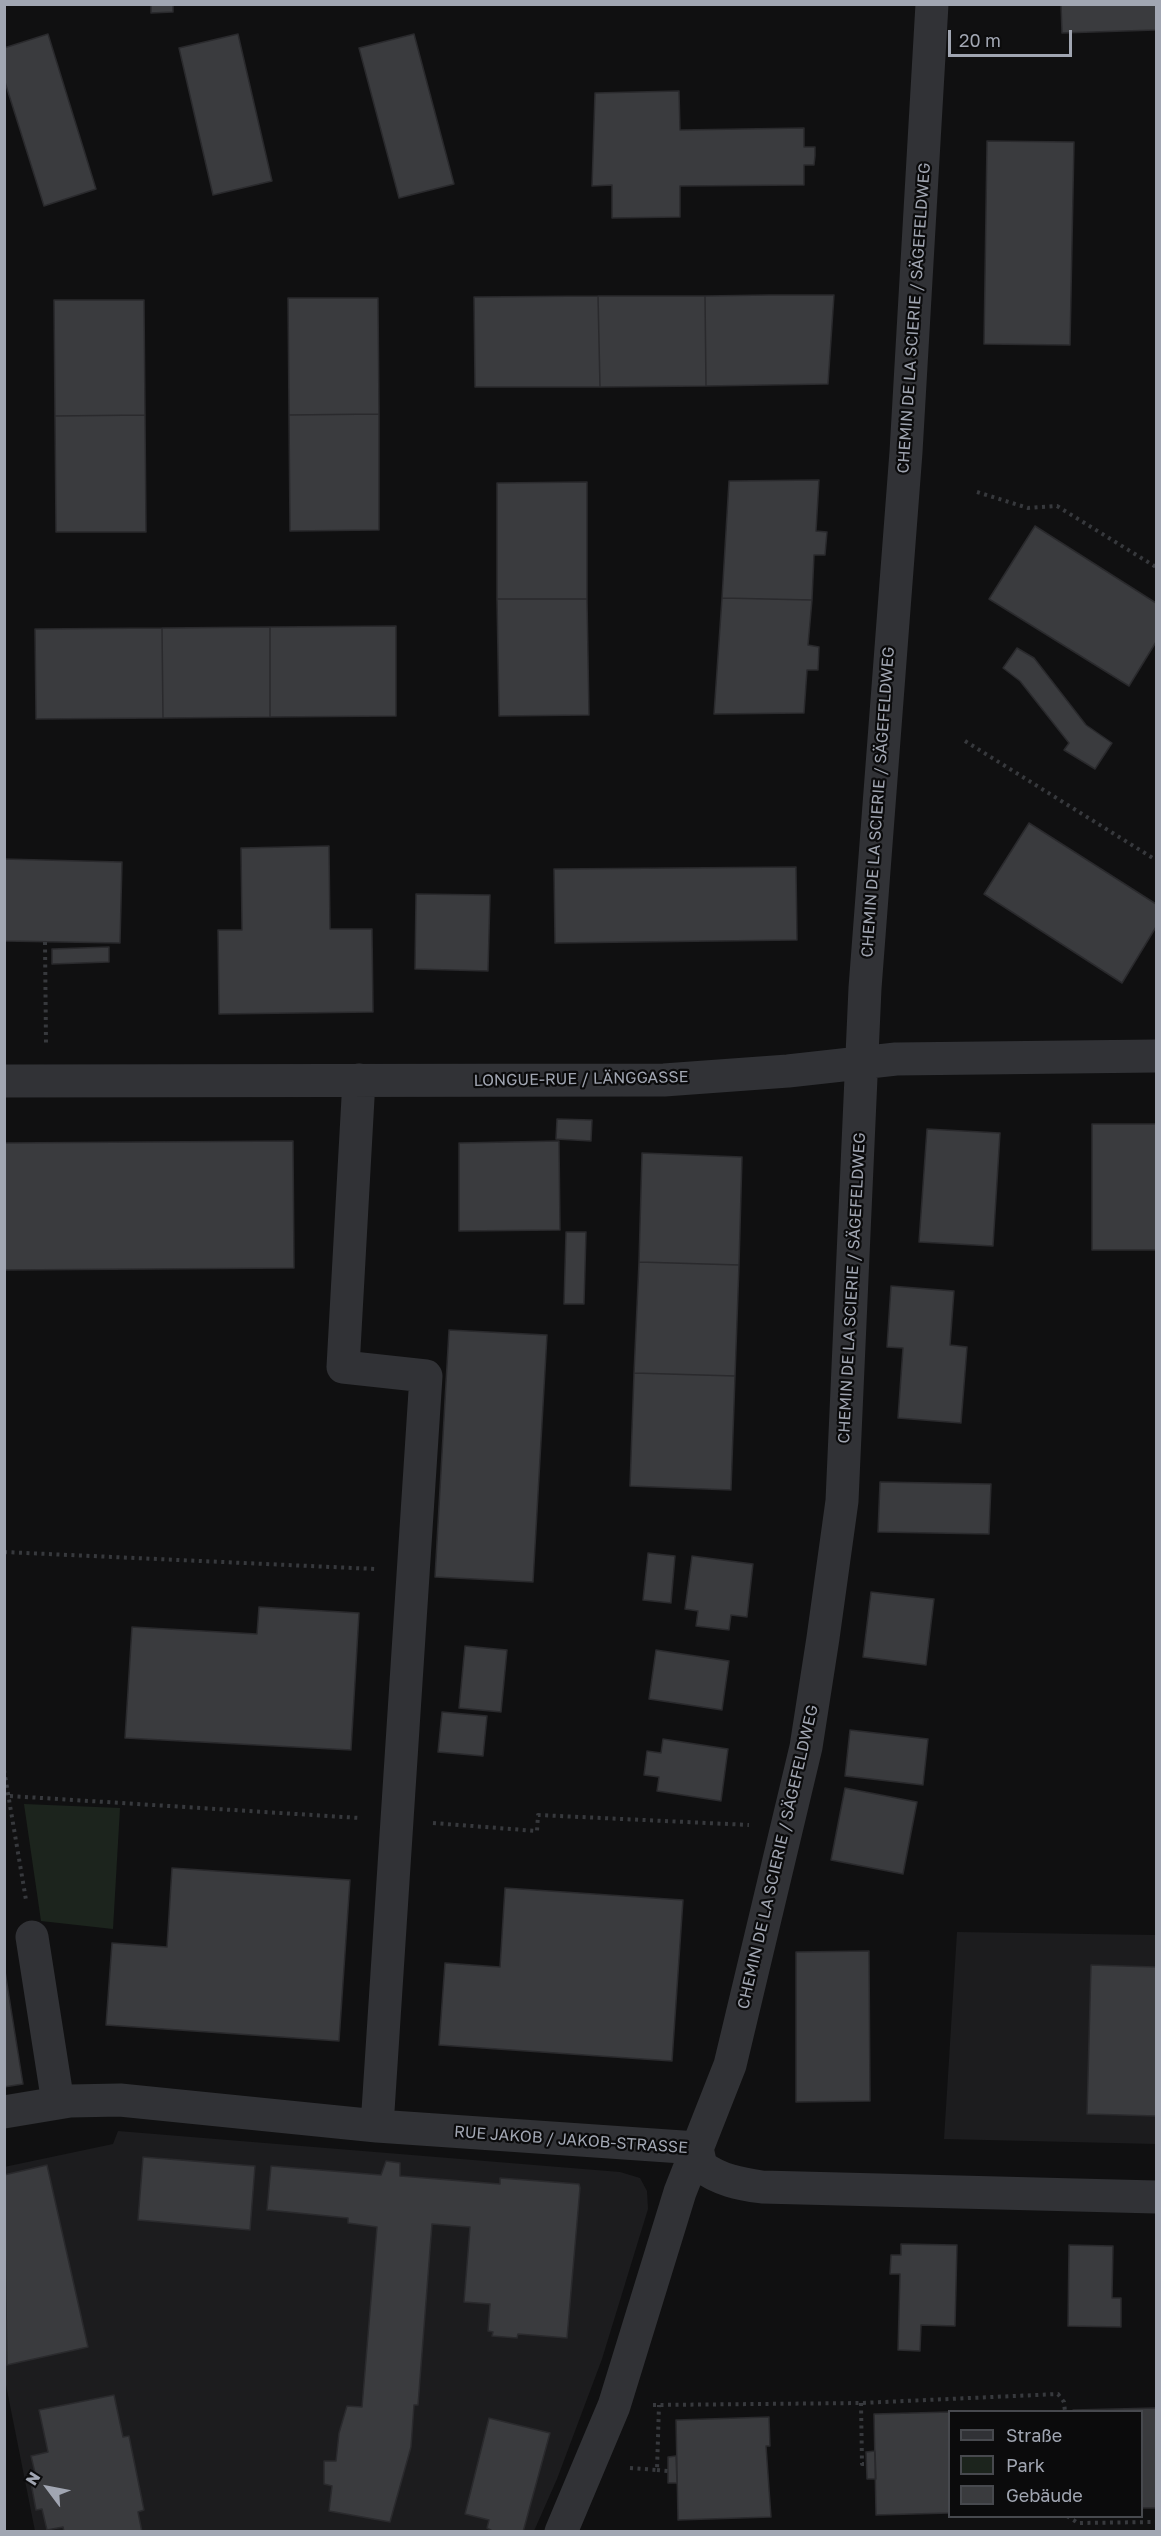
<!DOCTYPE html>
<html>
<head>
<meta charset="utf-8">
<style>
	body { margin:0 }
	#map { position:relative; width:1161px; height:2536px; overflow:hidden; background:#101011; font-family:"Golos Text",sans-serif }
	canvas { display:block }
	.frame { position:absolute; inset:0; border:6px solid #a1a6b2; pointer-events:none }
	.legend { position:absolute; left:948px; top:2410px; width:195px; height:108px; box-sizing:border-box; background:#0b0b0c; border:2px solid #47494e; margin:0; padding:8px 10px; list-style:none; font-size:18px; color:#a1a6b2 }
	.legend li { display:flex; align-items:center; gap:12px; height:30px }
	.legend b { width:30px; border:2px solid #47494e }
	.north { position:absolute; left:18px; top:2458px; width:60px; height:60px; -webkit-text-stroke:4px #0b0b0c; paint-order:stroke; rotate:302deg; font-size:16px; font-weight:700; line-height:24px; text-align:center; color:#a1a6b2 }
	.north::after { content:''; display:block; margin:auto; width:21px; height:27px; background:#a1a6b2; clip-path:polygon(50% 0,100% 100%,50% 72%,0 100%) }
	.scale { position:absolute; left:948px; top:30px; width:124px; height:27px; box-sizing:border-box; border:3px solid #a1a6b2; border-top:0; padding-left:8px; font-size:18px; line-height:21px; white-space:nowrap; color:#a1a6b2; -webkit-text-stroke:4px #0b0b0c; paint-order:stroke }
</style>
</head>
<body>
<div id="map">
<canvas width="1161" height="2536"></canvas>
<div class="frame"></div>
<ul class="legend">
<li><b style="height:8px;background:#313236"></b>Straße</li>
<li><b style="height:16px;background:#1c241d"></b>Park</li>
<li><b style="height:16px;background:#3a3b3e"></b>Gebäude</li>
</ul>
<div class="north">N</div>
<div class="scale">20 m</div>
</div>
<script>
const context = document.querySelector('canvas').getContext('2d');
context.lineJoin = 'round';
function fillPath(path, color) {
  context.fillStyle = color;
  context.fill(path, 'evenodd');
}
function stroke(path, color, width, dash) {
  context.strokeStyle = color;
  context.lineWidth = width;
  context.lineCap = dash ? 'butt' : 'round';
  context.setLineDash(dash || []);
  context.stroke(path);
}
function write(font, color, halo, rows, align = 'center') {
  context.font = font + ' "Golos Text",sans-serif';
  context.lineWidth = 4.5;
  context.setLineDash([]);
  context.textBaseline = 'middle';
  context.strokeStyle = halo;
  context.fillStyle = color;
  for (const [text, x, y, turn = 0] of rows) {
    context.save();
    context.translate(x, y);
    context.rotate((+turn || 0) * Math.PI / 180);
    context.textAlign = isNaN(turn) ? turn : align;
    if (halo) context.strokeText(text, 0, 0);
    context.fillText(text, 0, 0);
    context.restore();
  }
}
fillPath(new Path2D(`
	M957,1932L1156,1935V2144L944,2139Z
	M118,2131L620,2172L640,2178L647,2191L648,2209L602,2359L557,2479L534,2531H35L5,2380L4,2167L113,2144Z`), '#1c1c1e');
fillPath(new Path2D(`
	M24,1804L120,1808L113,1929L41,1921Z`), '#1c241d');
const building = new Path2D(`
	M151,4H173V12L151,13Z
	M1061,4H1156V30L1062,33Z
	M48,34L96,189L44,206L4,79V48Z
	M238,34L272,181L213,195L179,48Z
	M414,34L454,184L399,198L359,48Z
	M679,91L680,130L804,128V147H815V156L814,165H804V185L680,186V217L612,218V185L592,186L595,93Z
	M987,141L1074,142L1070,345L984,344Z
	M769,295H834L828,384L706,386L705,296Z
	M598,296L600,387H475L474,297Z
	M598,296H705L706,386L600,387Z
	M288,298H378L379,414L289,415Z
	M54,300H144L145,415L55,416Z
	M379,414V530L290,531L289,415Z
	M145,415L146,532H56L55,416Z
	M819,480L816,531L827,532L825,555H814L812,600L722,598L729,481Z
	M587,482V599H497V483Z
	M1035,526L1156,603V642L1129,686L989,599Z
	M722,598L812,600L808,645L819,647L818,670H807L804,713L714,714Z
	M497,599H587L589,715L499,716Z
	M396,626V716L270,717V627Z
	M270,627V717L163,718L162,628Z
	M162,628L163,718L36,719L35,629Z
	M1017,648L1034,658L1086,725L1112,743L1095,769L1064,750L1069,743L1020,681L1003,668Z
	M1029,823L1156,904V927L1122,983L984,894Z
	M329,846L330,929H372L373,1012L219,1014L218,930H242L241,848Z
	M4,859L122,862L120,943L4,941Z
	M796,867L797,940L555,943L554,869Z
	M416,894L490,895L488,971L415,969Z
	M109,947V962L52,964V949Z
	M557,1119L592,1120L591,1141L556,1139Z
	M1092,1124H1156V1250H1092Z
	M927,1129L1000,1133L993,1246L919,1242Z
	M293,1141L294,1268L4,1270V1143Z
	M559,1141L560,1230L459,1231V1143Z
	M642,1153L742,1157L739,1265L639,1262Z
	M566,1232H586L584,1304H564Z
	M639,1262L739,1265L735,1376L634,1373Z
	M891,1286L954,1291L950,1345L967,1347L961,1423L898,1418L903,1348L887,1347Z
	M449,1330L547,1335L533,1582L435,1577Z
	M634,1373L735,1376L731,1490L630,1486Z
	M880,1482L991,1484L989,1534L878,1532Z
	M648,1553L675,1556L671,1603L643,1600Z
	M692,1556L753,1564L747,1617L731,1615L729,1630L696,1626L698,1611L685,1609Z
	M871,1592L934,1599L926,1665L863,1657Z
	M259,1607L359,1613L351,1750L125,1738L132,1627L257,1634Z
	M465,1646L507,1650L501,1712L459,1708Z
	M656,1650L729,1661L722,1710L649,1699Z
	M442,1712L487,1716L483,1756L438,1752Z
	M850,1730L928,1739L923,1785L845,1776Z
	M663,1739L728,1749L721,1801L657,1791L659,1777L644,1775L647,1751L661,1753Z
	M845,1788L917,1802L903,1874L831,1860Z
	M172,1868L350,1880L339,2041L106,2025L112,1943L167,1947Z
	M505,1888L683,1900L672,2061L439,2045L445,1963L500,1967Z
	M869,1951L870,2101L796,2102V1952Z
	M4,1965L23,2084L4,2087Z
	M1091,1965L1156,1967V2116L1087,2114Z
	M143,2157L255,2166L250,2230L138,2220Z
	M386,2161L400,2163V2176L500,2184V2178L579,2184L580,2188L567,2338L518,2334L517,2338L492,2336L493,2332L488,2331L490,2304L464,2302L470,2227L432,2224L418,2405H414L411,2447L390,2522L329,2511L332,2486L324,2484V2461H336L339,2433L347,2406L362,2407L377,2227L348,2223V2218L267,2210L271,2166L381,2175Z
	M47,2165L88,2347L7,2365L4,2175Z
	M901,2244L957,2245L955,2326L921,2325L920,2351L898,2350L900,2274H890L891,2255H901Z
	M1069,2245L1113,2246L1112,2298H1121V2327L1068,2326Z
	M114,2395L123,2437L129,2436L144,2510L138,2512L142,2532H64L63,2527L47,2530L42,2509L36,2510L30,2478L36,2477L31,2456L48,2452L39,2410Z
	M1156,2408V2508H1142V2412L1073,2410Z
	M950,2412V2513L876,2515L874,2414Z
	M769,2417L770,2446H766L771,2517L678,2520L676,2420Z
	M489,2418L550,2433L523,2532H494L487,2528L489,2520L465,2514Z
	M875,2451L876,2479H867L866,2452Z
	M676,2456L677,2483H668V2457Z`);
fillPath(building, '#3a3b3e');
stroke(building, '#2a2a2d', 1.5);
stroke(new Path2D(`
	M977,492L1028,508L1057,506L1156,567
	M965,741L1156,860
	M45,942L46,1043
	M4,1552L375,1569
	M4,1770L26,1900
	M10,1796L360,1818
	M433,1823L537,1831L538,1815L749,1825
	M861,2403L862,2464H867
	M653,2405L861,2403L1058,2394L1064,2402L1065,2412
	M630,2468L657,2470L659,2405
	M657,2470L668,2471
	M1067,2516L1078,2523L1156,2522`), '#37393d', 4, [3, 4.5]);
stroke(new Path2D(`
	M359,1080L343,1367L426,1376L377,2126
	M4,1081L664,1080L788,1071L896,1059L1156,1056
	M32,1937L58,2103
	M4,2112L70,2101L120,2100L377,2126L697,2148
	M697,2148L701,2166C719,2180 740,2184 762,2187L1156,2197
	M561,2532L614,2406L680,2192L730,2065L806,1747L823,1638L842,1501L865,988L906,452L932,4`), '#313236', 33);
write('16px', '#a1a6b2', '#0b0b0c', [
	["CHEMIN DE LA SCIERIE / SÄGEFELDWEG",914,318,-86],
	["CHEMIN DE LA SCIERIE / SÄGEFELDWEG",878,802,-86],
	["LONGUE-RUE / LÄNGGASSE",581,1079,-1],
	["CHEMIN DE LA SCIERIE / SÄGEFELDWEG",852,1288,-87],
	["CHEMIN DE LA SCIERIE / SÄGEFELDWEG",778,1857,-77],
	["RUE JAKOB / JAKOB-STRASSE",571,2140,4]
]);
</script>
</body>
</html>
